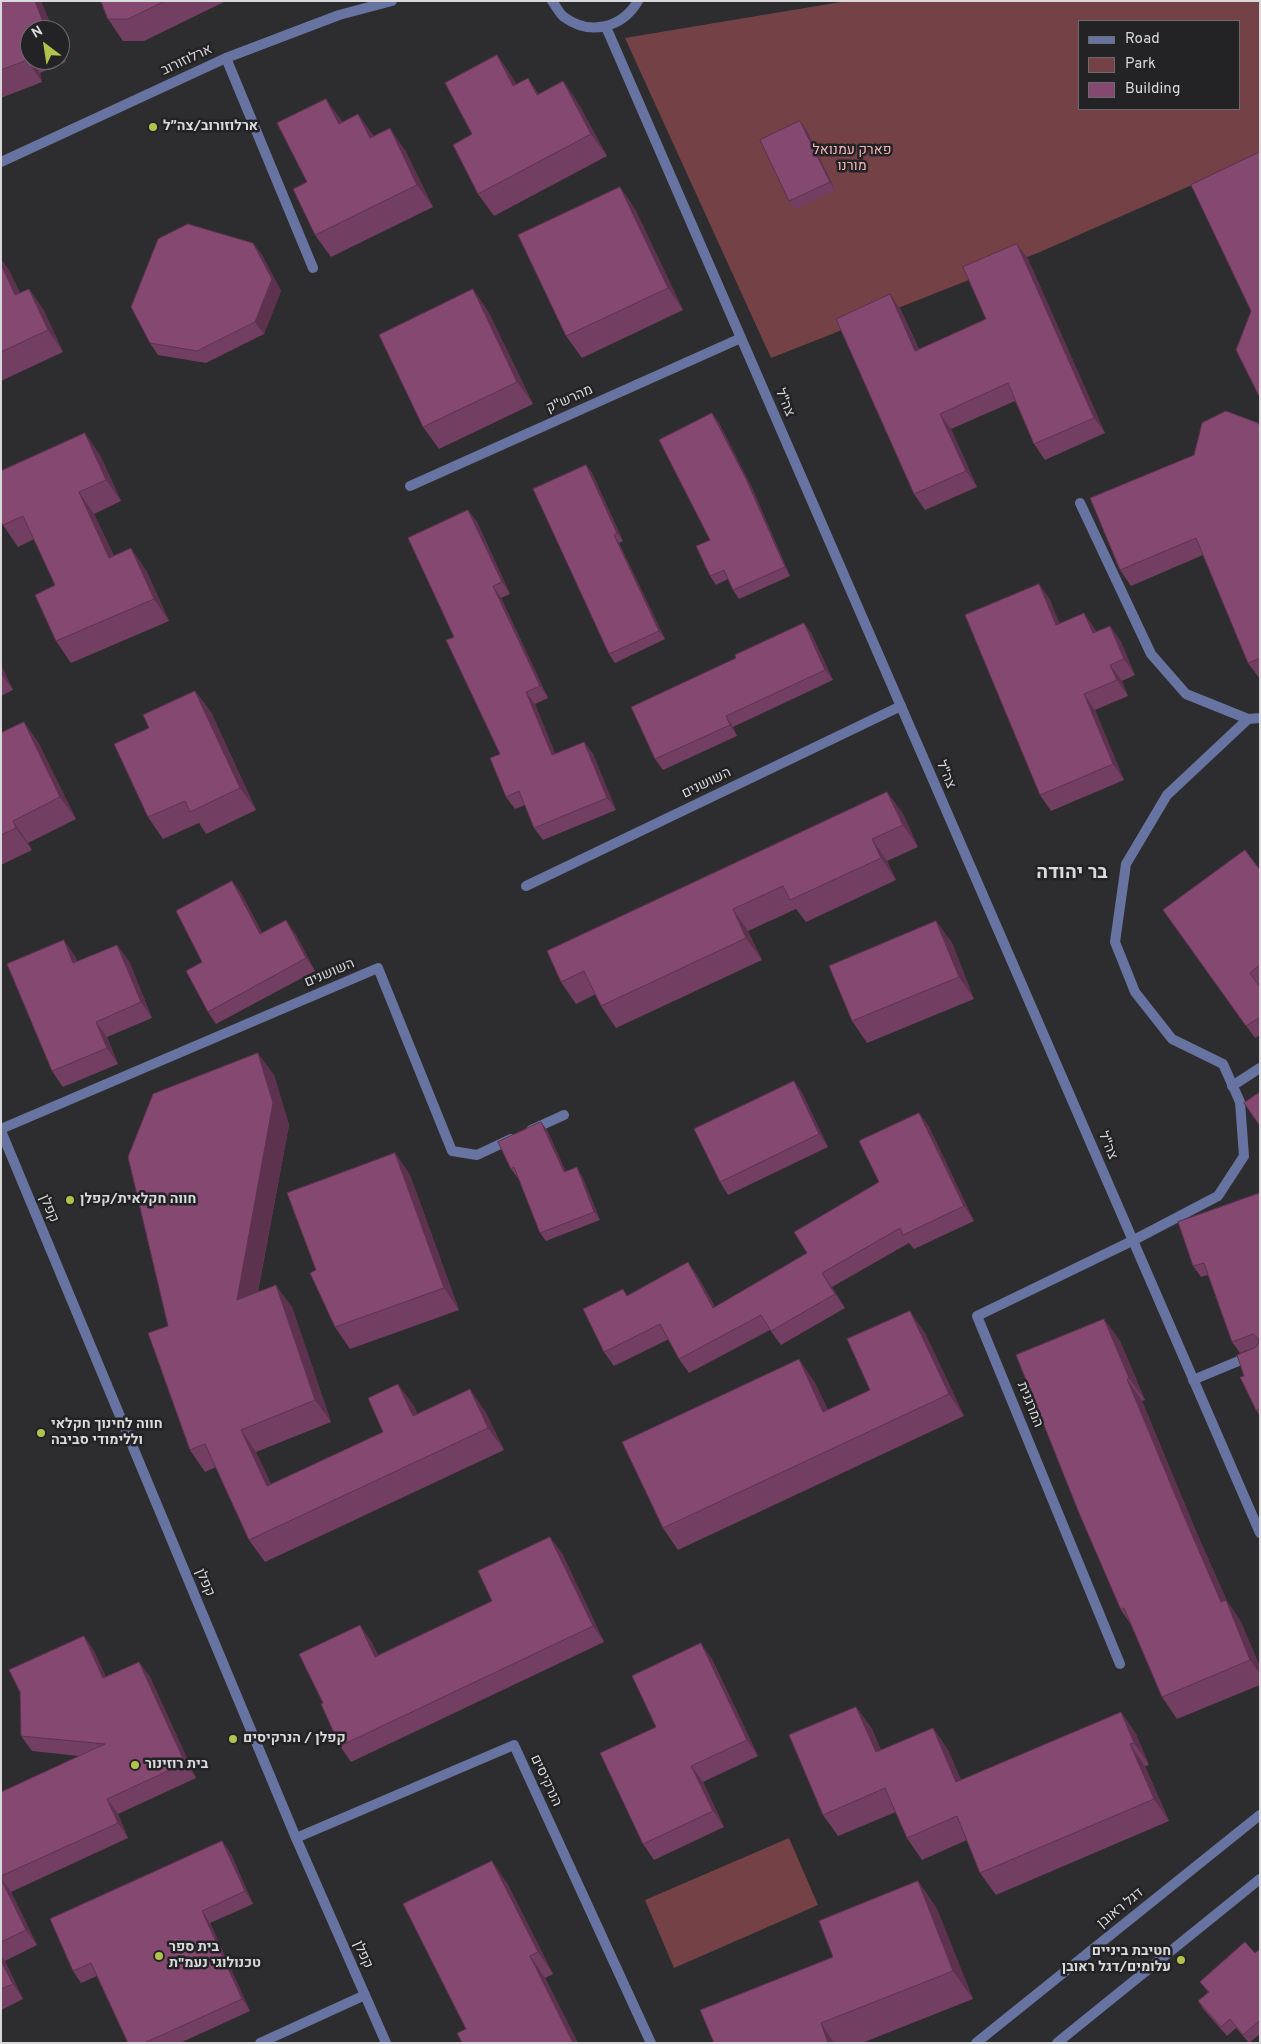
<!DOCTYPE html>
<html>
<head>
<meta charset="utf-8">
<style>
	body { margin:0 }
	#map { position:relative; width:1261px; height:2044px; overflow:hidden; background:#2d2c2e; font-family:Overpass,sans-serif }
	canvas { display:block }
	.frame { position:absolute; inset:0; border:2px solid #d9d8da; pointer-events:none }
	.legend { position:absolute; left:1078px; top:20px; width:162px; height:90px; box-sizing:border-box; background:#232225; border:1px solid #6c6b6d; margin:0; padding:6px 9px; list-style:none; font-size:15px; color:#d9d8da }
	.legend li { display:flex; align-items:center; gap:10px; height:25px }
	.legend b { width:25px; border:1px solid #6c6b6d }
	.north { position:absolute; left:20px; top:20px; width:50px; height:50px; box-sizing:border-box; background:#232225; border:1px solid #6c6b6d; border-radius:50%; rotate:329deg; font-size:14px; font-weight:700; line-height:20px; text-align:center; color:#d9d8da }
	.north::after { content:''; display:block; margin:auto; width:18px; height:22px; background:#b2c34c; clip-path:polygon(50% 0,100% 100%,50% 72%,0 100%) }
</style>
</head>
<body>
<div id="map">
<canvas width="1261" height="2044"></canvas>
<div class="frame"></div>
<ul class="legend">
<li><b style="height:6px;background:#6774a1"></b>Road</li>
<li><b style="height:14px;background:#744146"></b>Park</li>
<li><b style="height:14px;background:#854871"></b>Building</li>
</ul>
<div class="north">N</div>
</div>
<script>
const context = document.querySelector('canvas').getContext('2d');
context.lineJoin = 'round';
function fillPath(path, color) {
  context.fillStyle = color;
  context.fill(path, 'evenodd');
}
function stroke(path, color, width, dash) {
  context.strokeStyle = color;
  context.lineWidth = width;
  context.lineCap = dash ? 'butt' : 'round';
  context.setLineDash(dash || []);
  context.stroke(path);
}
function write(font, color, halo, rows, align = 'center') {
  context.font = font + ' Overpass,Heebo,sans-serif';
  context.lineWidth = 5;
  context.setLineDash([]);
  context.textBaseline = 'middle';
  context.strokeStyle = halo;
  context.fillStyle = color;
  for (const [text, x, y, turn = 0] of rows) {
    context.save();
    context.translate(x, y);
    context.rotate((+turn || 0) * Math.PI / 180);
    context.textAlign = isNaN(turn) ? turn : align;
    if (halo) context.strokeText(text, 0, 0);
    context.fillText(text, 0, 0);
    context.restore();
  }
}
fillPath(new Path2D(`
	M847,1H1260V155L1040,252L771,358L625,38ZM1080,21H1240V109H1080Z
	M789,1838L818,1905L674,1968L645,1900Z`), '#744146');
stroke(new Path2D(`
	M226,58L313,268
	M1232,1086L1260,1068
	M1120,1664L977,1316L1132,1241L1218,1196L1244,1156L1240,1102L1223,1064L1172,1039L1135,992L1115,942L1126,864L1167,795L1248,719
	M260,2043L365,1995`), '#6774a1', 10);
stroke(new Path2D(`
	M410,486L741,338
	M1080,503L1151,654L1186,694L1248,719L1260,718
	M526,886L901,706
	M1,1129L378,968L452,1151L477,1155L511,1139
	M531,1130L564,1115
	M1193,1380L1260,1352
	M296,1838L514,1745L651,2043`), '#6774a1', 10);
stroke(new Path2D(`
	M552,1C556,6 559,13 564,17C590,36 622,28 638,1
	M606,27L1260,1533
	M1,162L226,58L339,15L392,1
	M1,1131L296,1838L386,2043
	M976,2043L1260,1815
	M1057,2043L1260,1879`), '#6774a1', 10);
fillPath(new Path2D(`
	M1,1H41L53,30H30V60H60V48L66,62L40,73L42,82L1,98Z
	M101,1H226L144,41H123L108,19Z
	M497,55L512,77L516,84L539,94L563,81L578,103L607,156L494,216L478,194L472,134Z
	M358,114L373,136L405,150L433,207L331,257L315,235L307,182L342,122Z
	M806,129L835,190L795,210L789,201Z
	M620,187L635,209L683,310L582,358L566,336Z
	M253,243L262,255L281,291L264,334L206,363L158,355L150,343Z
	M1017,244L1028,259L1105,433L1045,460L1034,444L1015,401L951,429L977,487L925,510L914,494L890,294L901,310L919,349L986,319Z
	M1,259L9,270L20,293L29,289L44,311L63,352L1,381Z
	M488,311L533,404L439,449L423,427Z
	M718,421L753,490L790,576L739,599L733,590L728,579L716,585L710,576V540Z
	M1260,426V679L1248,663L1203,555L1131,586L1120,570Z
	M100,455L121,501L94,514L114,556L146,570L169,621L71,663L56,641L55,585L34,539L18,547L3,525Z
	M586,465L592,473L623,541L619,543L665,639L615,663L609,654Z
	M468,510L477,522L510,594L501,598L548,698L535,704L555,754L584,742L593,754L616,810L543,840L534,828L525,805L515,809L506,797L500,754L454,637Z
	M1039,584L1050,600L1059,623L1095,629L1096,632L1110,626L1121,642L1135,675L1122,681L1128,696L1095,710L1124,780L1051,811L1040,795Z
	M804,623L811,633L833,680L733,727L737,736L663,770L655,759L736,658Z
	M1,665L13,690L1,696Z
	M195,691L211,712L256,810L206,834L199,823L163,839L148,817L149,728Z
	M24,722L39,744L76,819L28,843L32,850L1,865V733Z
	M887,792L903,814L918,847L887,861L896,880L806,922L796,909L748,931L762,960L616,1028L601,1006L596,994L576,1004L561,982Z
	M1260,870V983L1258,984L1260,987V1035L1255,1038L1163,910Z
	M232,881L241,893L262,933H295L315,971L216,1024L208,1012L202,962Z
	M936,921L952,943L974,999L867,1043L852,1021Z
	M75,956L77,962L129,961L152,1018L107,1037L118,1064L63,1087L52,1071Z
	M274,1075L289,1125L258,1292L292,1307L331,1422L256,1452L271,1484L383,1432L414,1406L417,1414L485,1411L504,1450L265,1562L249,1540L216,1467L205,1472L190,1450L168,1326Z
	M794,1081L802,1093L828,1147L728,1195L720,1182Z
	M919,1113L929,1127L974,1221L914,1249L909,1243L832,1287L845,1308L781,1345L770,1330L689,1373L679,1359L669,1339L614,1366L604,1352L628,1295L688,1262L698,1277L715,1307L807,1253L879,1182Z
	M547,1130L566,1172L582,1176L600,1220L546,1241L540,1233L518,1177H517L511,1169Z
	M395,1153L410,1175L459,1310L350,1349L335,1327L316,1270Z
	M1260,1193V1416L1256,1410L1244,1376L1256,1347L1240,1353L1232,1342L1208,1275L1201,1277L1193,1266Z
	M1104,1319L1120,1341L1145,1400L1142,1401L1198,1536L1227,1601L1241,1622L1260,1667V1685L1177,1719L1162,1697L1132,1626L1121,1610Z
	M925,1333L964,1416L678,1550L663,1528L814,1381L828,1410L870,1390Z
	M562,1553L604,1642L351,1762L340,1746L323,1703L371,1641L378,1655L492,1601Z
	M84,1636L94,1651L106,1677L139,1662L150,1677L196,1778L118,1814L128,1838L11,1892L37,1945L5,1961L23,1999L1,2010V1792L79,1756L32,1751L21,1736Z
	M712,1659L758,1756L703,1782L724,1827L654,1860L643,1844L656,1727Z
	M856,1707L872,1729L881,1750L933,1728L948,1750L961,1780L1121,1712L1136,1734L1149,1765L1145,1766L1169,1821L996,1895L980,1873L967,1840L922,1860L907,1838L896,1812L838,1836L823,1815Z
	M222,1841L231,1854L253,1904L210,1923L250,2011L180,2043H128L97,1976L81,1983L73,1971Z
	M918,1881L937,1909L973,1999L862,2043H714L833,1957Z
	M507,1883L553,1974L545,1978L578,2043H462Z
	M1260,1949V2034L1249,2043L1236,2028L1227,2036L1204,2010L1198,2001L1208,1992L1200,1982L1255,1953Z`), '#723e61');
fillPath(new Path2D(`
	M35,1H41L53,30H46Z
	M60,48L66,62L60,54Z
	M24,51L30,59V60H31L40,73L42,82L27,60Z
	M497,55L512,77L529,108L513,86Z
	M528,78L543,100L537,95Z
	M563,81L578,103L607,156L591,134Z
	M326,99L342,121L354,146L339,124Z
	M358,114L374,136L370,138Z
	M800,121L806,129L835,190L830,182Z
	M390,128L405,150L433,207L417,185Z
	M620,187L635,209L683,310L668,288Z
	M253,243L262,255L281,291L264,334L255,322Z
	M1017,244L1028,259L1105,433L1094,418Z
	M1,259L9,270L31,317L15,295L1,264Z
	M29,289L44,311L63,352L48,330Z
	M473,289L488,311L533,404L517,382Z
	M890,294L901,310L926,366L915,351Z
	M712,413L718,421L753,490L790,576L785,567Z
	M940,414L951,429L977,487L966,471Z
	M85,433L100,455L121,501L106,480Z
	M586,465L592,473L623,541L617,533Z
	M79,492L94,514L125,580L109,558Z
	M468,510L477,522L510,594L502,582Z
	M614,535L619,543L665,639L659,631Z
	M131,548L146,570L169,621L154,599Z
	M1039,584L1050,600L1067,640L1056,625Z
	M493,586L501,598L548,698L540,686Z
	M1084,613L1095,629L1104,649L1093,633Z
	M804,623L811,633L833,680L825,670Z
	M1110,626L1121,642L1135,675L1124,659Z
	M1,665L13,690L1,674Z
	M1110,665L1122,681L1128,696L1117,680Z
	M195,691L211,712L256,810L240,788Z
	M526,692L535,704L561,767L552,755Z
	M1084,694L1095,710L1124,780L1113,764Z
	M726,716L733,727L737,736L730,725Z
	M24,722L39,744L76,819L60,797Z
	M584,742L593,754L616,810L607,798Z
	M887,792L903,814L918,847L903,825Z
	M13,821L28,843L32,850L16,828Z
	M872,839L887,861L896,880L881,858Z
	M232,881L241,893L269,946L260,934Z
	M733,909L748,931L762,960L746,938Z
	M286,920L295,933L315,971L306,958Z
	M936,921L952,943L974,999L959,977Z
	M64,940L75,956L85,979L73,963Z
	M117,945L129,961L152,1018L141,1002Z
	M96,1022L107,1037L118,1064L107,1048Z
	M258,1053L274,1075L289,1125L252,1322L237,1300Z
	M794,1081L802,1093L828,1147L819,1134Z
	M919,1113L929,1127L974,1221L964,1206Z
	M541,1122L547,1130L570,1181L564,1172Z
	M395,1153L410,1175L459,1310L444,1288Z
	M577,1167L582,1176L600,1220L594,1212Z
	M688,1262L698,1277L723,1322L713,1308Z
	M822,1273L832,1287L845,1308L835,1294Z
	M276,1285L292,1307L331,1422L315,1400Z
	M910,1311L925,1333L964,1416L949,1394Z
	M1104,1319L1120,1341L1145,1400L1129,1378Z
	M799,1359L814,1381L839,1434L823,1412Z
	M1127,1379L1142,1401L1198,1536L1227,1601L1241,1622L1260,1667V1674L1250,1660L1221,1602L1183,1514Z
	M398,1384L414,1406L428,1438L413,1416Z
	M470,1389L485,1411L504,1450L488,1428Z
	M241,1430L256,1452L282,1508L267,1486Z
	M550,1537L562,1553L604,1642L593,1626Z
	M360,1625L371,1641L386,1673L375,1657Z
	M84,1636L94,1651L113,1693L103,1678Z
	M701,1643L712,1659L758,1756L747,1740Z
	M139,1662L150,1677L196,1778L185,1763Z
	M856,1707L872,1729L891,1774L876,1752Z
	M1121,1712L1136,1734L1149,1765L1134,1743Z
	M933,1728L948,1750L971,1804L956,1782Z
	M1130,1744L1145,1766L1169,1821L1154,1799Z
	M691,1766L703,1782L724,1827L713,1811Z
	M107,1799L118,1814L128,1838L118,1823Z
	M222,1841L231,1854L253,1904L245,1891Z
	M492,1861L507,1883L553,1974L538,1952Z
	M1,1878L11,1892L37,1945L26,1930Z
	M918,1881L937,1909L973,1999L953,1971Z
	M202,1911L210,1923L250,2011L242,1999Z
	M1,1956L5,1961L23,1999L13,1984L1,1961Z
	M530,1956L545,1978L578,2043H573Z
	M821,2023L834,2043H828Z`), '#5d324f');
const building = new Path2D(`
	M1,1H35L46,30H30V48L24,51L27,60L1,70Z
	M101,1H165L128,19H108Z
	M497,55L513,86L528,78L537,95L563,81L591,134L478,194L453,145L472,134L445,83Z
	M326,99L339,124L358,114L370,138L390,128L417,185L315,235L293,189L307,182L277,123Z
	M800,121L830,182L789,201L760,140Z
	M1260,152V396H1259L1236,350L1251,311L1191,185Z
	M620,187L668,288L566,336L518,235Z
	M188,224L253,243L272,279L255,322L197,351L150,343L131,307L158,239Z
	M1017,244L1094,418L1034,444L1008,383L940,414L966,471L914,494L836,319L890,294L915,351L986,319L963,267Z
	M1,264L15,295L29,289L48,330L1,352Z
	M473,289L517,382L423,427L379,335Z
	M1226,411L1258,423L1260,426V658L1248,663L1196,538L1120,570L1090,498L1194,455L1202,423Z
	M712,413L747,481L785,567L733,590L724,570L710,576L696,546L710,540L659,440Z
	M85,433L106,480L79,492L109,558L131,548L154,599L56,641L35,595L55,585L23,516L3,525L1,522V471Z
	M586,465L617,533L614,535L659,631L609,654L533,489Z
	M468,510L502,582L493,586L540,686L526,692L552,755L584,742L607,798L534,828L519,791L506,797L490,758L500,754L446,640L454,637L408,538Z
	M1039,584L1056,625L1084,613L1093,633L1110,626L1124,659L1110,665L1117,680L1084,694L1113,764L1040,795L965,615Z
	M804,623L825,670L726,716L730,725L655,759L631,707L736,658L735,655Z
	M195,691L240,788L190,812L185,801L148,817L114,744L149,728L143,715Z
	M24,722L60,797L13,821L16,828L1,835V733Z
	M887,792L903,825L872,839L881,858L790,900L783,886L733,909L746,938L601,1006L584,971L561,982L547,951Z
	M1245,850L1260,870V965L1250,973L1260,987V1017L1246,1026L1163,910Z
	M232,881L260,934L286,920L306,958L208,1012L186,971L202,962L176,911Z
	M936,921L959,977L852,1021L829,966Z
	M64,940L73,963L117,945L141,1002L96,1022L107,1048L52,1071L7,964Z
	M258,1053L273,1103L237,1300L276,1285L315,1400L241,1430L267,1486L383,1432L368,1398L398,1384L413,1416L470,1389L488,1428L249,1540L205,1444L190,1450L148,1333L168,1326L128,1157L153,1094Z
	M794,1081L819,1134L720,1182L694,1129Z
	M1260,1092V1126L1244,1103Z
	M919,1113L964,1206L903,1235L900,1228L822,1273L835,1294L771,1331L761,1315L679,1359L660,1324L604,1352L583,1309L623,1289L627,1296L688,1262L713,1308L807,1253L794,1232L879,1182L859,1141Z
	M541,1122L564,1172L577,1167L594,1212L540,1233L514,1167L511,1169L498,1142Z
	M395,1153L444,1288L335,1327L310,1273L316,1270L287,1193Z
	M1260,1193V1409L1256,1410L1240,1377L1244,1376L1237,1355L1256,1347L1259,1343V1339L1253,1334L1232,1342L1204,1263L1193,1266L1178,1222Z
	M910,1311L949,1394L663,1528L622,1442L799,1359L823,1412L870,1390L847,1339Z
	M1104,1319L1129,1378L1127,1379L1183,1514L1221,1602L1226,1600L1250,1660L1162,1697L1124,1608L1121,1610L1079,1513L1016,1355Z
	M550,1537L593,1626L340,1746L321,1704L323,1703L299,1654L360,1625L375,1657L492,1601L478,1571Z
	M84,1636L103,1678L139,1662L185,1763L107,1799L118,1823L1,1876V1792L105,1744L21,1736L20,1692L9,1670Z
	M701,1643L747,1740L691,1766L713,1811L643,1844L600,1753L656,1727L632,1676Z
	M856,1707L876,1752L933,1728L956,1782L1121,1712L1134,1743L1130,1744L1154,1799L980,1873L957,1816L907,1838L885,1788L823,1815L789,1735Z
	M222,1841L245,1891L202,1911L242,1999L144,2043H128L91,1963L73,1971L50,1919Z
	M492,1861L538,1952L530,1956L573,2043H462L457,2033L466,2029L403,1904Z
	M1,1879L26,1930L1,1942Z
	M918,1881L953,1971L821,2023L828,2043H714L700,2010L833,1957L819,1921Z
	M1245,1942L1255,1953L1260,1949V2020L1243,2035L1230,2019L1221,2027L1198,2001L1209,1992L1200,1982Z
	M1,1961L13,1984L1,1989Z`);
fillPath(building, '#854871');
stroke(building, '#5d324f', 1);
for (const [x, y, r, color] of [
	[153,127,5,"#b2c34c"],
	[70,1200,5,"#b2c34c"],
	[41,1433,5,"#b2c34c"],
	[233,1739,5,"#b2c34c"],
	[135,1765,5,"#b2c34c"],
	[159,1956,5,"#b2c34c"],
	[1181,1960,5,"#b2c34c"]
]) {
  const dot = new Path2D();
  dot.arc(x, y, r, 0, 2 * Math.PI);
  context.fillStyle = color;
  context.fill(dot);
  stroke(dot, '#232225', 2);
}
write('14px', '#d9d8da', '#232225', [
	["ארלוזורוב",187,61,-25],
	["מהרש\"ק",570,400,-24],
	["צה\"ל",784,403,67],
	["צה\"ל",945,775,67],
	["השושנים",707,784,-26],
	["השושנים",330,974,-23],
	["צה\"ל",1107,1146,67],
	["קפלן",48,1209,67],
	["המרגנית",1029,1405,68],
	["קפלן",204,1583,67],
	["הנרקיסים",545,1781,65],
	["דגל ראובן",1121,1909,-39],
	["קפלן",362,1955,66]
]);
write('bold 14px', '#d9d8da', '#232225', [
	["ארלוזורוב/צה״ל",163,127],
	["חווה חקלאית/קפלן",80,1200],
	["חווה לחינוך חקלאי",51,1425],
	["וללימודי סביבה",51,1441],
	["קפלן / הנרקיסים",243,1739],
	["בית רוזינור",145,1765],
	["בית ספר",169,1948],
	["טכנולוגי נעמ\"ת",169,1964],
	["חטיבת ביניים",1171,1952,"right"],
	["עלומים/דגל ראובן",1171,1968,"right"]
], 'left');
write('14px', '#f3b1b6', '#232225', [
	["פארק עמנואל",852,151],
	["מורנו",852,167]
]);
write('bold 19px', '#d9d8da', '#232225', [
	["בר יהודה",1072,874]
]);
</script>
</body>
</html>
